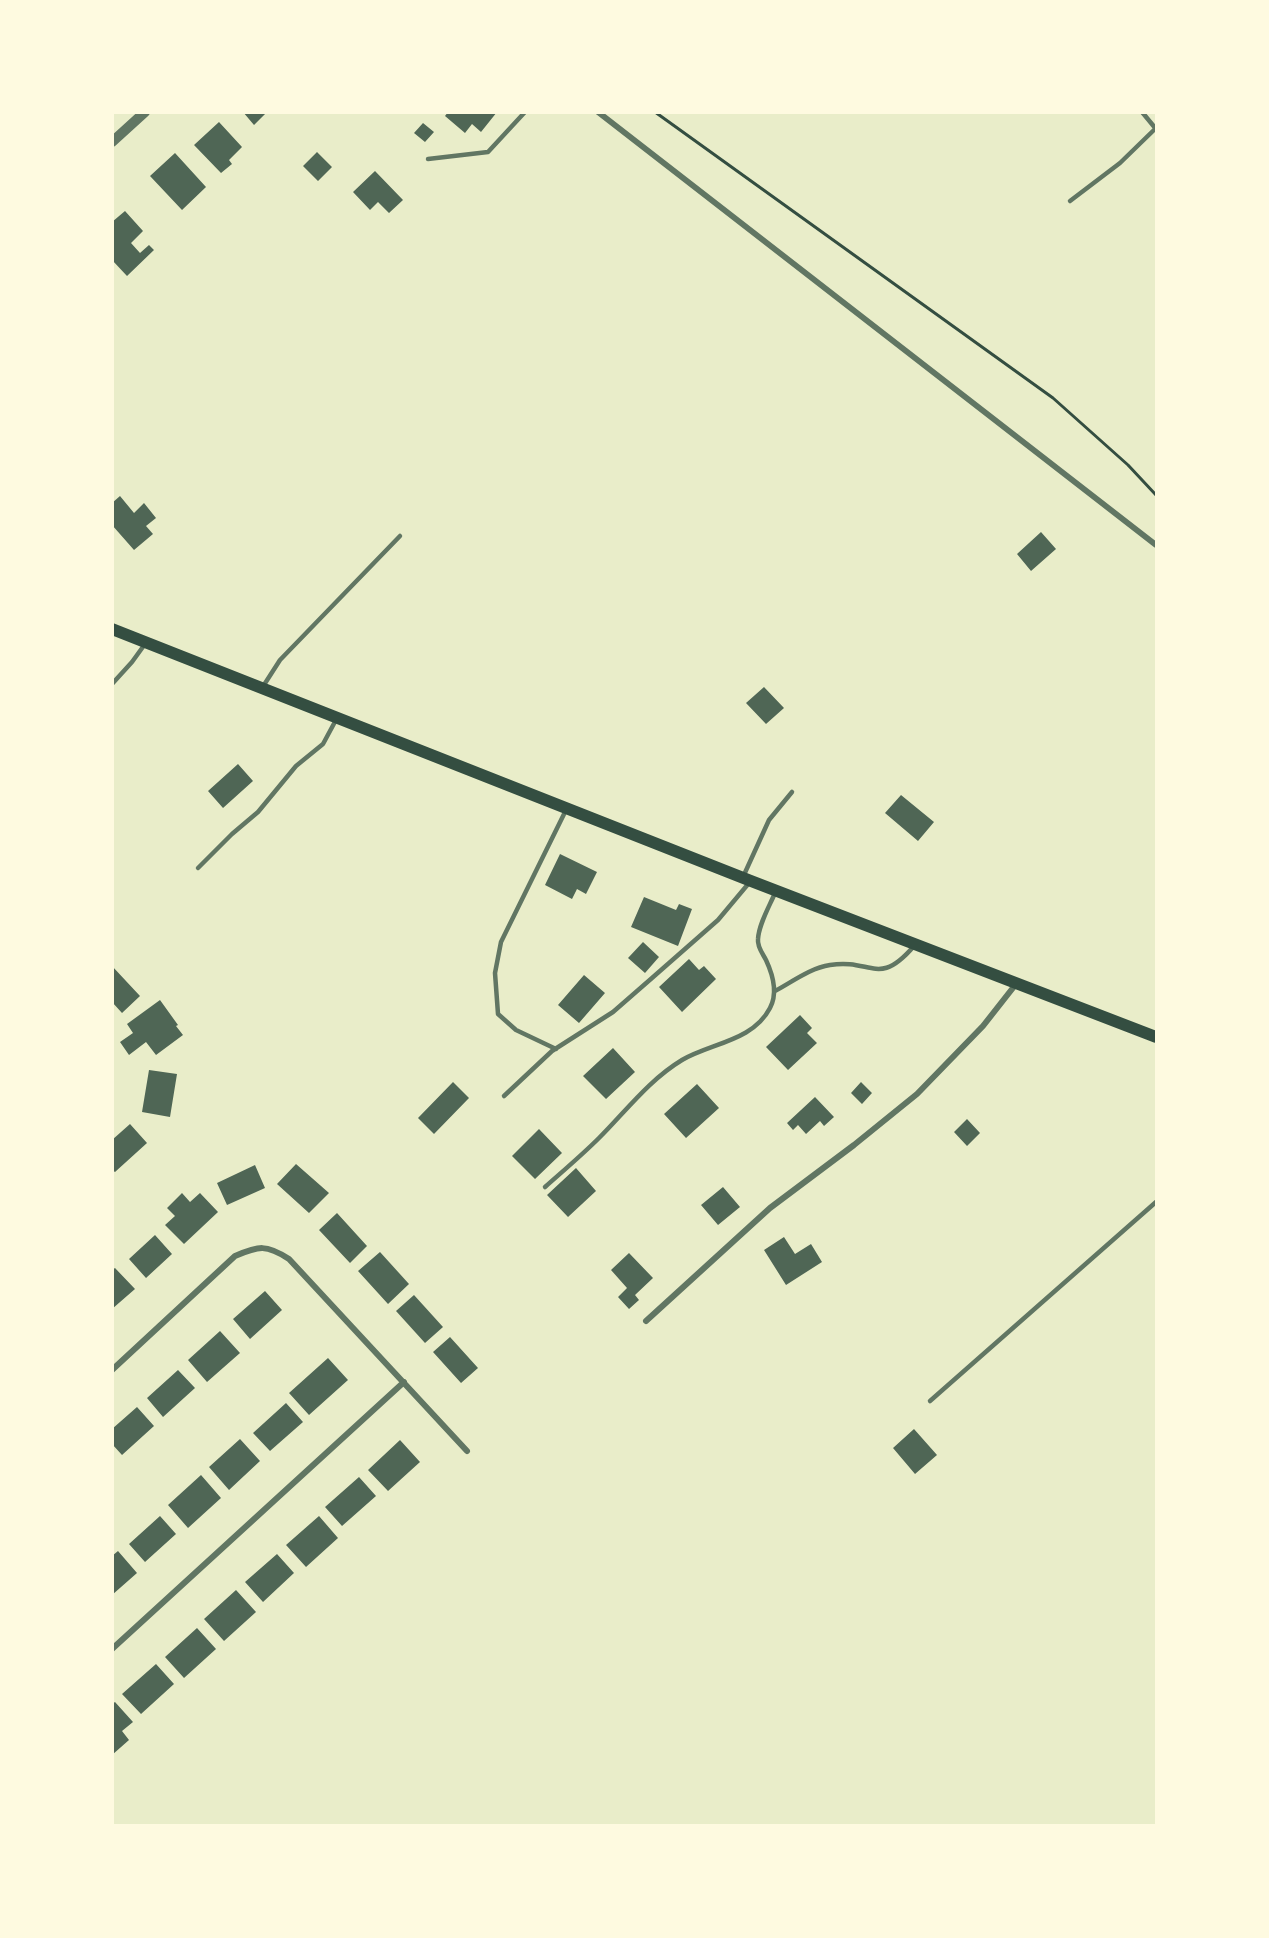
<!DOCTYPE html>
<html>
<head>
<meta charset="utf-8">
<style>
	body { margin:0 }
	#map { position:relative; width:1269px; height:1938px; overflow:hidden; background:#e9edc9; font-family:"Fira Sans Condensed",sans-serif }
	canvas { display:block }
	.frame { position:absolute; inset:0; border:114px solid #fefae0; pointer-events:none }
</style>
</head>
<body>
<div id="map">
<canvas width="1269" height="1938"></canvas>
<div class="frame"></div>
</div>
<script>
const context = document.querySelector('canvas').getContext('2d');
context.lineJoin = 'round';
function fillPath(path, color) {
  context.fillStyle = color;
  context.fill(path, 'evenodd');
}
function stroke(path, color, width, dash) {
  context.strokeStyle = color;
  context.lineWidth = width;
  context.lineCap = dash ? 'butt' : 'round';
  context.setLineDash(dash || []);
  context.stroke(path);
}
fillPath(new Path2D(`
	M243,112H267L254,125Z
	M448,112H497L481,132L472,124L465,133L445,116Z
	M219,122L242,147L229,160L232,164L221,173L194,145Z
	M423,123L434,132L425,142L414,133Z
	M317,152L332,167L318,181L303,166Z
	M175,153L206,187L182,210L150,176Z
	M375,171L403,200L389,213L378,202L370,210L353,192Z
	M125,211L143,231L131,243L140,253L149,245L154,250L127,276L112,260V222Z
	M120,496L134,513L144,503L156,518L146,526L153,534L134,550L112,525V503Z
	M1041,532L1056,549L1031,571L1017,554Z
	M764,687L784,708L766,724L746,703Z
	M238,764L253,781L223,808L208,791Z
	M901,795L934,822L918,841L885,813Z
	M560,854L597,872L586,894L577,889L572,899L545,885Z
	M644,897L676,910L679,904L692,909L678,946L631,927Z
	M643,942L659,957L645,973L628,958Z
	M689,959L699,970L704,966L716,979L682,1012L659,987Z
	M112,966L140,996L122,1013L112,1002Z
	M584,975L605,993L579,1023L558,1005Z
	M160,1000L178,1025L176,1026L183,1035L156,1055L146,1042L129,1055L120,1042L133,1033L127,1024Z
	M800,1015L812,1028L807,1033L817,1043L788,1070L766,1047Z
	M613,1048L635,1072L606,1099L583,1076Z
	M149,1070L177,1074L170,1117L142,1112Z
	M453,1082L469,1098L434,1134L418,1118Z
	M861,1082L872,1093L862,1104L851,1093Z
	M697,1084L719,1108L686,1138L664,1114Z
	M815,1097L834,1117L824,1126L820,1121L806,1134L798,1125L793,1130L787,1123Z
	M967,1119L980,1133L967,1146L954,1132Z
	M130,1124L147,1143L115,1172L112,1170V1140Z
	M539,1129L562,1153L535,1179L512,1156Z
	M296,1164L329,1193L309,1213L277,1184Z
	M255,1165L265,1188L227,1205L217,1183Z
	M576,1168L596,1191L568,1217L547,1195Z
	M723,1187L740,1207L718,1225L701,1205Z
	M182,1193L190,1202L200,1193L218,1212L184,1244L165,1225L175,1216L167,1208Z
	M337,1213L367,1246L350,1263L319,1230Z
	M155,1235L172,1254L146,1278L129,1259Z
	M784,1237L795,1254L811,1244L822,1262L786,1285L764,1250Z
	M380,1252L409,1284L388,1304L358,1271Z
	M629,1253L653,1278L635,1295L639,1300L629,1309L618,1297L627,1288L611,1270Z
	M115,1268L135,1289L112,1309V1270Z
	M265,1291L282,1310L250,1339L233,1319Z
	M414,1295L443,1327L425,1343L396,1311Z
	M220,1331L240,1353L207,1382L188,1360Z
	M450,1337L478,1368L461,1383L433,1352Z
	M328,1358L348,1380L309,1415L289,1393Z
	M178,1370L195,1388L163,1417L147,1398Z
	M286,1403L303,1422L270,1451L253,1433Z
	M137,1407L154,1426L122,1455L112,1444V1429Z
	M914,1429L937,1455L915,1474L893,1448Z
	M240,1439L260,1461L229,1490L209,1467Z
	M400,1440L420,1462L388,1491L368,1470Z
	M201,1475L221,1498L188,1528L168,1505Z
	M359,1477L376,1496L342,1526L325,1507Z
	M160,1516L176,1534L145,1562L129,1544Z
	M319,1516L338,1538L306,1567L286,1545Z
	M118,1551L137,1573L112,1595V1556Z
	M277,1554L294,1573L263,1602L245,1582Z
	M236,1590L256,1612L224,1641L204,1619Z
	M197,1628L216,1649L184,1678L165,1657Z
	M156,1664L174,1684L141,1714L122,1694Z
	M115,1702L133,1722L122,1731L129,1740L112,1755V1704Z`), '#4f6655');
stroke(new Path2D(`
	M655,112L1053,398L1128,465L1156,495`), '#344e41', 3);
stroke(new Path2D(`
	M1142,112L1156,129
	M428,159L488,152L525,112
	M1070,201L1120,163L1156,128
	M112,684L132,662L145,644
	M262,688L280,660L400,536
	M198,868L232,834L258,812L296,766L323,744L337,718
	M743,877L769,820L792,792
	M775,991C792,982 810,968 830,965C872,958 878,988 914,946
	M556,1049L516,1030L498,1014L495,973L501,942L566,810
	M504,1096L552,1051L613,1012L652,978L718,920L749,883
	M545,1187C563,1171 582,1155 599,1138C626,1111 649,1080 682,1060C711,1043 753,1041 770,1008C778,993 773,975 766,960C763,954 757,947 758,939C759,924 769,907 775,893
	M930,1401L1156,1202`), '#617663', 4.5);
stroke(new Path2D(`
	M598,112L1156,545
	M646,1321L770,1208L854,1145L917,1094L983,1026L1016,984
	M112,1370L235,1256C259,1246 266,1244 289,1259L467,1451
	M112,1649L404,1382`), '#617663', 6);
stroke(new Path2D(`
	M112,142L145,112`), '#617663', 10);
stroke(new Path2D(`
	M112,629L751,881L1156,1037`), '#344e41', 12);
</script>
</body>
</html>
